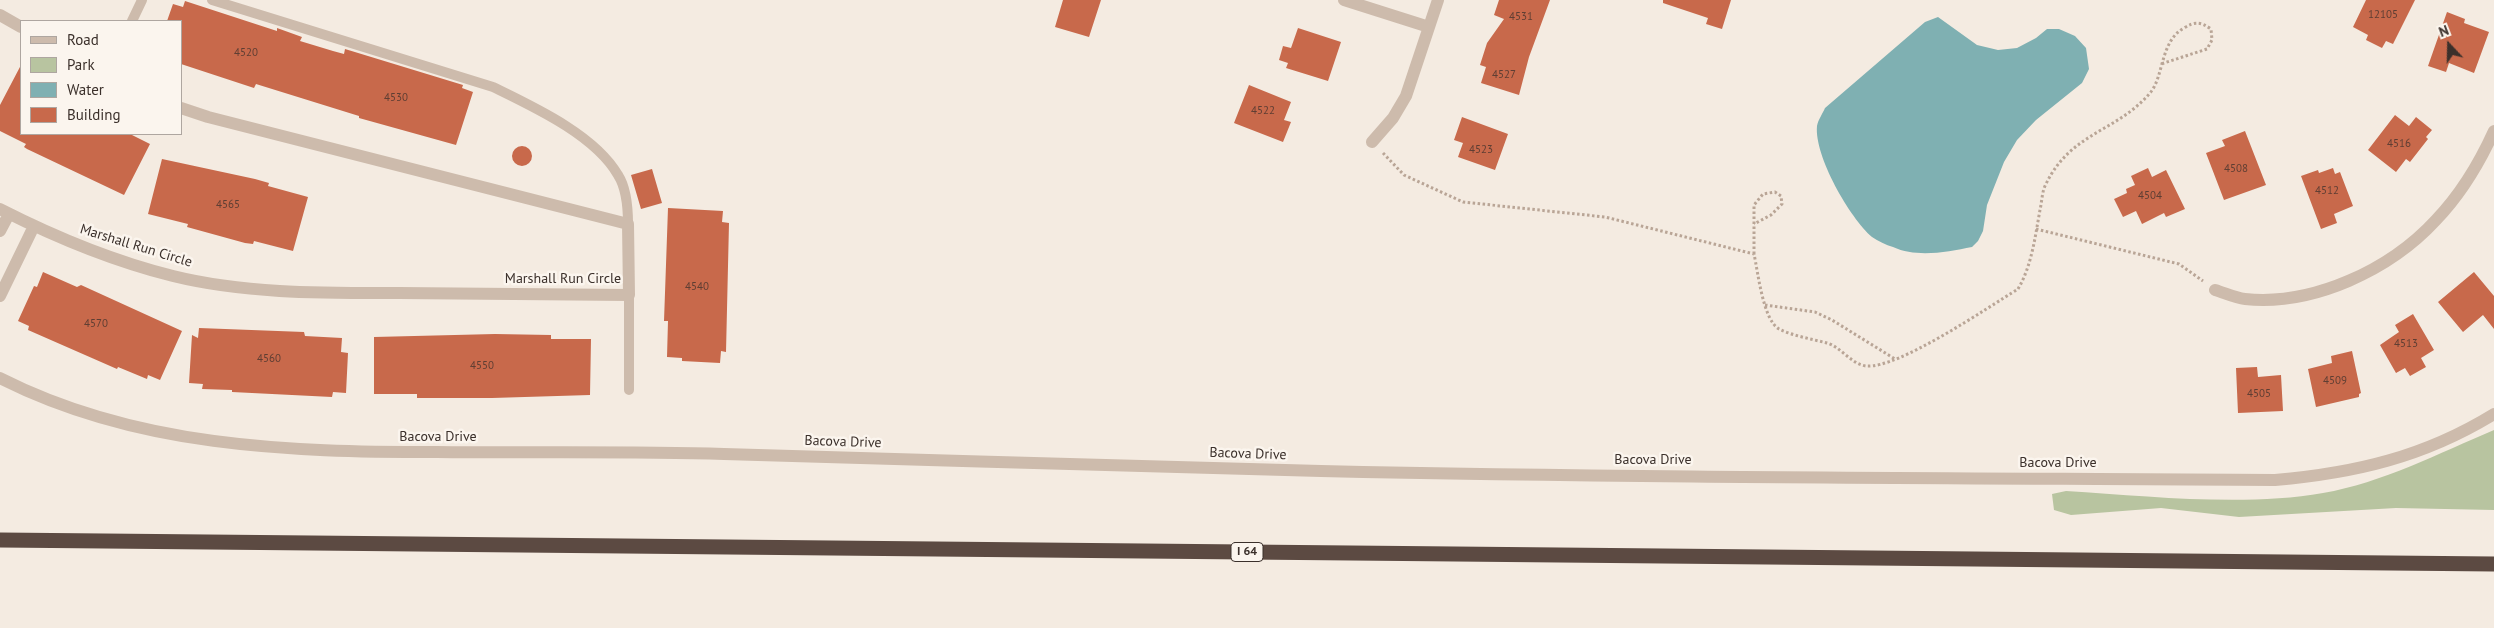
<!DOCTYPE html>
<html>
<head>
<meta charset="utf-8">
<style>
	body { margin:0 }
	#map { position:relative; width:2494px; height:628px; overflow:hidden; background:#f4ebe1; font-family:"PT Sans",sans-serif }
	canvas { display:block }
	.legend { position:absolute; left:20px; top:20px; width:162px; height:115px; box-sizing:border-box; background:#fbf5ee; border:1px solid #aea6a0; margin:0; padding:6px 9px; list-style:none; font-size:15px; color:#3b302b }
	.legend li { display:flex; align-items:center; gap:10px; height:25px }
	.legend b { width:25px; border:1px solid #aea6a0 }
	.north { position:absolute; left:2424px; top:20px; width:50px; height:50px; -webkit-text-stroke:4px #fbf5ee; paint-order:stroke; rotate:339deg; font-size:14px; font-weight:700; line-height:20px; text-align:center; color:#3b302b }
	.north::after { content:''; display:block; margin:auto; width:18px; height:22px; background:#3b302b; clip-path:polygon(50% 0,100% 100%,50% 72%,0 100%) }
</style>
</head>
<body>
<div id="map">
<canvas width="2494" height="628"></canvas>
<ul class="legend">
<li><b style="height:6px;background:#cdbbac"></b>Road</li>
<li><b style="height:14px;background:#b8c4a0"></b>Park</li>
<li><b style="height:14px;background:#7fb0b2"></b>Water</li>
<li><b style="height:14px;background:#c8694b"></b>Building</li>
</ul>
<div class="north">N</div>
</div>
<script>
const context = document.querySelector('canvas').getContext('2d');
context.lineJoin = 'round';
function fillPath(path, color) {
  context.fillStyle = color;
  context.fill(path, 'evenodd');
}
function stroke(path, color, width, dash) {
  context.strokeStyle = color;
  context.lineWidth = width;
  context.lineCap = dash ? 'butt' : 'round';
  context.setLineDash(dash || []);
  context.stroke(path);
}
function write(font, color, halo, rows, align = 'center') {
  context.font = font + ' "PT Sans",sans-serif';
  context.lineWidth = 5;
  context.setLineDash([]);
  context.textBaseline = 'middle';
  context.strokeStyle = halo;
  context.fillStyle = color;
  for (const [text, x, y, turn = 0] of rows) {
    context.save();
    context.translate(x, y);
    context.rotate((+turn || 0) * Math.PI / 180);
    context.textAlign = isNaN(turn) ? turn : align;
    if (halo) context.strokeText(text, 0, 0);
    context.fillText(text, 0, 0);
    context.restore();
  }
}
fillPath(new Path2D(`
	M2494,430V510L2396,508L2239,517L2161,508L2071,515L2054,510L2052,494L2066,491C2147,496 2244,507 2323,493C2382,483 2439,453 2494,430Z`), '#b8c4a0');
fillPath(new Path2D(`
	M1938,17L1977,45L1998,50L2017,48L2036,38L2047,29H2059L2075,36L2086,48L2089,69L2082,83L2036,120L2017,140L2004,162L1987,205L1983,231L1978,241L1972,247C1947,252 1917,258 1893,247C1886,245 1878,241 1872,237C1850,218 1814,156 1817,126C1818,120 1823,113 1825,108L1925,22Z`), '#7fb0b2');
fillPath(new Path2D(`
	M1063,0H1101L1089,37L1055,27Z
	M1499,0H1550L1529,57L1519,95L1481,83L1486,67L1480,65L1487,43L1504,19L1494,15Z
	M1663,0H1731L1722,29L1706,24L1708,18L1663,3Z
	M2366,0H2415L2393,44L2386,41L2382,48L2366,40L2368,35L2353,27Z
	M185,1L277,31V28L302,37L300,41L333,51L344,54L345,49L463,85L462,88L473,92L456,145L359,118V116L256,84L254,88L181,64V21H167L173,4L183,7Z
	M2447,12L2465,19L2464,23L2489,32L2474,73L2449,63L2446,72L2428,66Z
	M1298,28L1341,42L1328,81L1286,68L1288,63L1279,60L1283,46L1291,48Z
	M21,65V134H130L150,144L124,195L27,149L24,147L26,144L0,131V105Z
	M1249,85L1291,102L1284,120L1291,122L1283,142L1234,123Z
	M2395,115L2409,126L2416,117L2432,130L2426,137L2428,139L2410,162L2406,159L2396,172L2368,150Z
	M1462,117L1508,134L1495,170L1458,157L1463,143L1454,140Z
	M2245,131L2266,185L2224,200L2206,153L2225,146L2222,140Z
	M512 156a10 10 0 1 1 20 0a10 10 0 1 1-20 0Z
	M162,159L255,179L269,183L268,186L308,197L293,251L254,241L253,244L245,243L187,227L188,224L148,214Z
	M2148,168L2152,177L2166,170L2185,209L2166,217L2164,213L2142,224L2136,211L2123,217L2114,199L2127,193L2126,189L2135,185L2131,176Z
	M2333,168L2335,174L2340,172L2353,206L2334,214L2337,223L2321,229L2301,176L2318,170L2319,173Z
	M652,169L662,203L641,209L631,175Z
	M668,208L723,211L722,222L729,223L726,352L721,351L720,363L682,361V358L667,357L668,321H664Z
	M43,272L77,287L81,285L182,331L160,380L148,375L147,379L118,367L117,369L28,330L29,326L18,321L34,286L37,287Z
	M2474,272L2494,296V329L2483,315L2463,332L2438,302Z
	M2413,314L2434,350L2421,358L2426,367L2410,376L2405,368L2396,373L2380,345L2399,332L2395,325Z
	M199,328L304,332L305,336L342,338L341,352L348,353L346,393L333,392L332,397L232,392V390L202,389L203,384L189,383L192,335L198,338Z
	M495,334L551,335V339H591L590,395L492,398H417V394H374V337Z
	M2352,351L2361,393L2359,394V397L2316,407L2308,369L2332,363L2331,356Z
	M2257,367L2258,377L2281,375L2283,411L2238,413L2236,368Z`), '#c8694b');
stroke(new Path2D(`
	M1383,153L1404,175L1463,202L1605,217L1754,254C1758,272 1763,320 1779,329C1793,336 1812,339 1827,343C1841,347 1851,364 1866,366C1898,369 1987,308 2018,289C2032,265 2035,237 2040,210C2042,201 2042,191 2046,184C2071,132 2117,132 2150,93C2164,77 2160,41 2184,28C2195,21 2201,22 2211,29L2212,40L2207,49L2161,64
	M2036,229L2179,264L2203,281
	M1754,254V205L1763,194L1775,192L1781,196L1782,204L1771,215L1754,224
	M1765,305L1815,312L1832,320L1895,359`), '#b9a596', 3, [2.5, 2.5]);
stroke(new Path2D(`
	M212,0L493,87C534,107 595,135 618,175C627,189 628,208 628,224
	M132,21L142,0
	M629,390V295`), '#cdbbac', 10);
stroke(new Path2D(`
	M1344,0L1429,27
	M0,15L21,27
	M1372,142L1393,118L1406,96L1438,0
	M0,209C55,237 113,261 173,276C246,294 324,293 399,293C476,294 552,294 629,295L628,224L208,117L181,108
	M0,231L9,214
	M2215,290C2225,293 2235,298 2245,299C2313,306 2390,270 2436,220C2461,194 2479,164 2494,131
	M0,296L34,226
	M0,378C136,447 288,452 437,452C533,453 629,451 724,454C923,459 1122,467 1321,471C1639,478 1957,478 2275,480C2355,473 2424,457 2494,414`), '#cdbbac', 12);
stroke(new Path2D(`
	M0,540L2494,564`), '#5c4a42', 15);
write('11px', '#5e3e33', null, [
	["12105",2383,15],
	["4531",1521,17],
	["4520",246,53],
	["4527",1504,75],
	["4530",396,98],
	["4522",1263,111],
	["4516",2399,144],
	["4523",1481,150],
	["4508",2236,169],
	["4512",2327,191],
	["4504",2150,196],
	["4565",228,205],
	["4540",697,287],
	["4570",96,324],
	["4513",2406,344],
	["4560",269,359],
	["4550",482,366],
	["4509",2335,381],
	["4505",2259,394]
]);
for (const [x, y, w] of [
	[1247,552,32]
]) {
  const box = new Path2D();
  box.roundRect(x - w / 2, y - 9.5, w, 19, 4);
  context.fillStyle = '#fbf5ee';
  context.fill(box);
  stroke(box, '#3b302b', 1);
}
write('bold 12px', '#3b302b', null, [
	["I 64",1247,552]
]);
write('14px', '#3b302b', '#fbf5ee', [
	["Marshall Run Circle",136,246,17],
	["Marshall Run Circle",563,279],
	["Bacova Drive",438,437],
	["Bacova Drive",843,442,2],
	["Bacova Drive",1248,454,2],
	["Bacova Drive",1653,460],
	["Bacova Drive",2058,463]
]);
</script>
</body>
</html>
